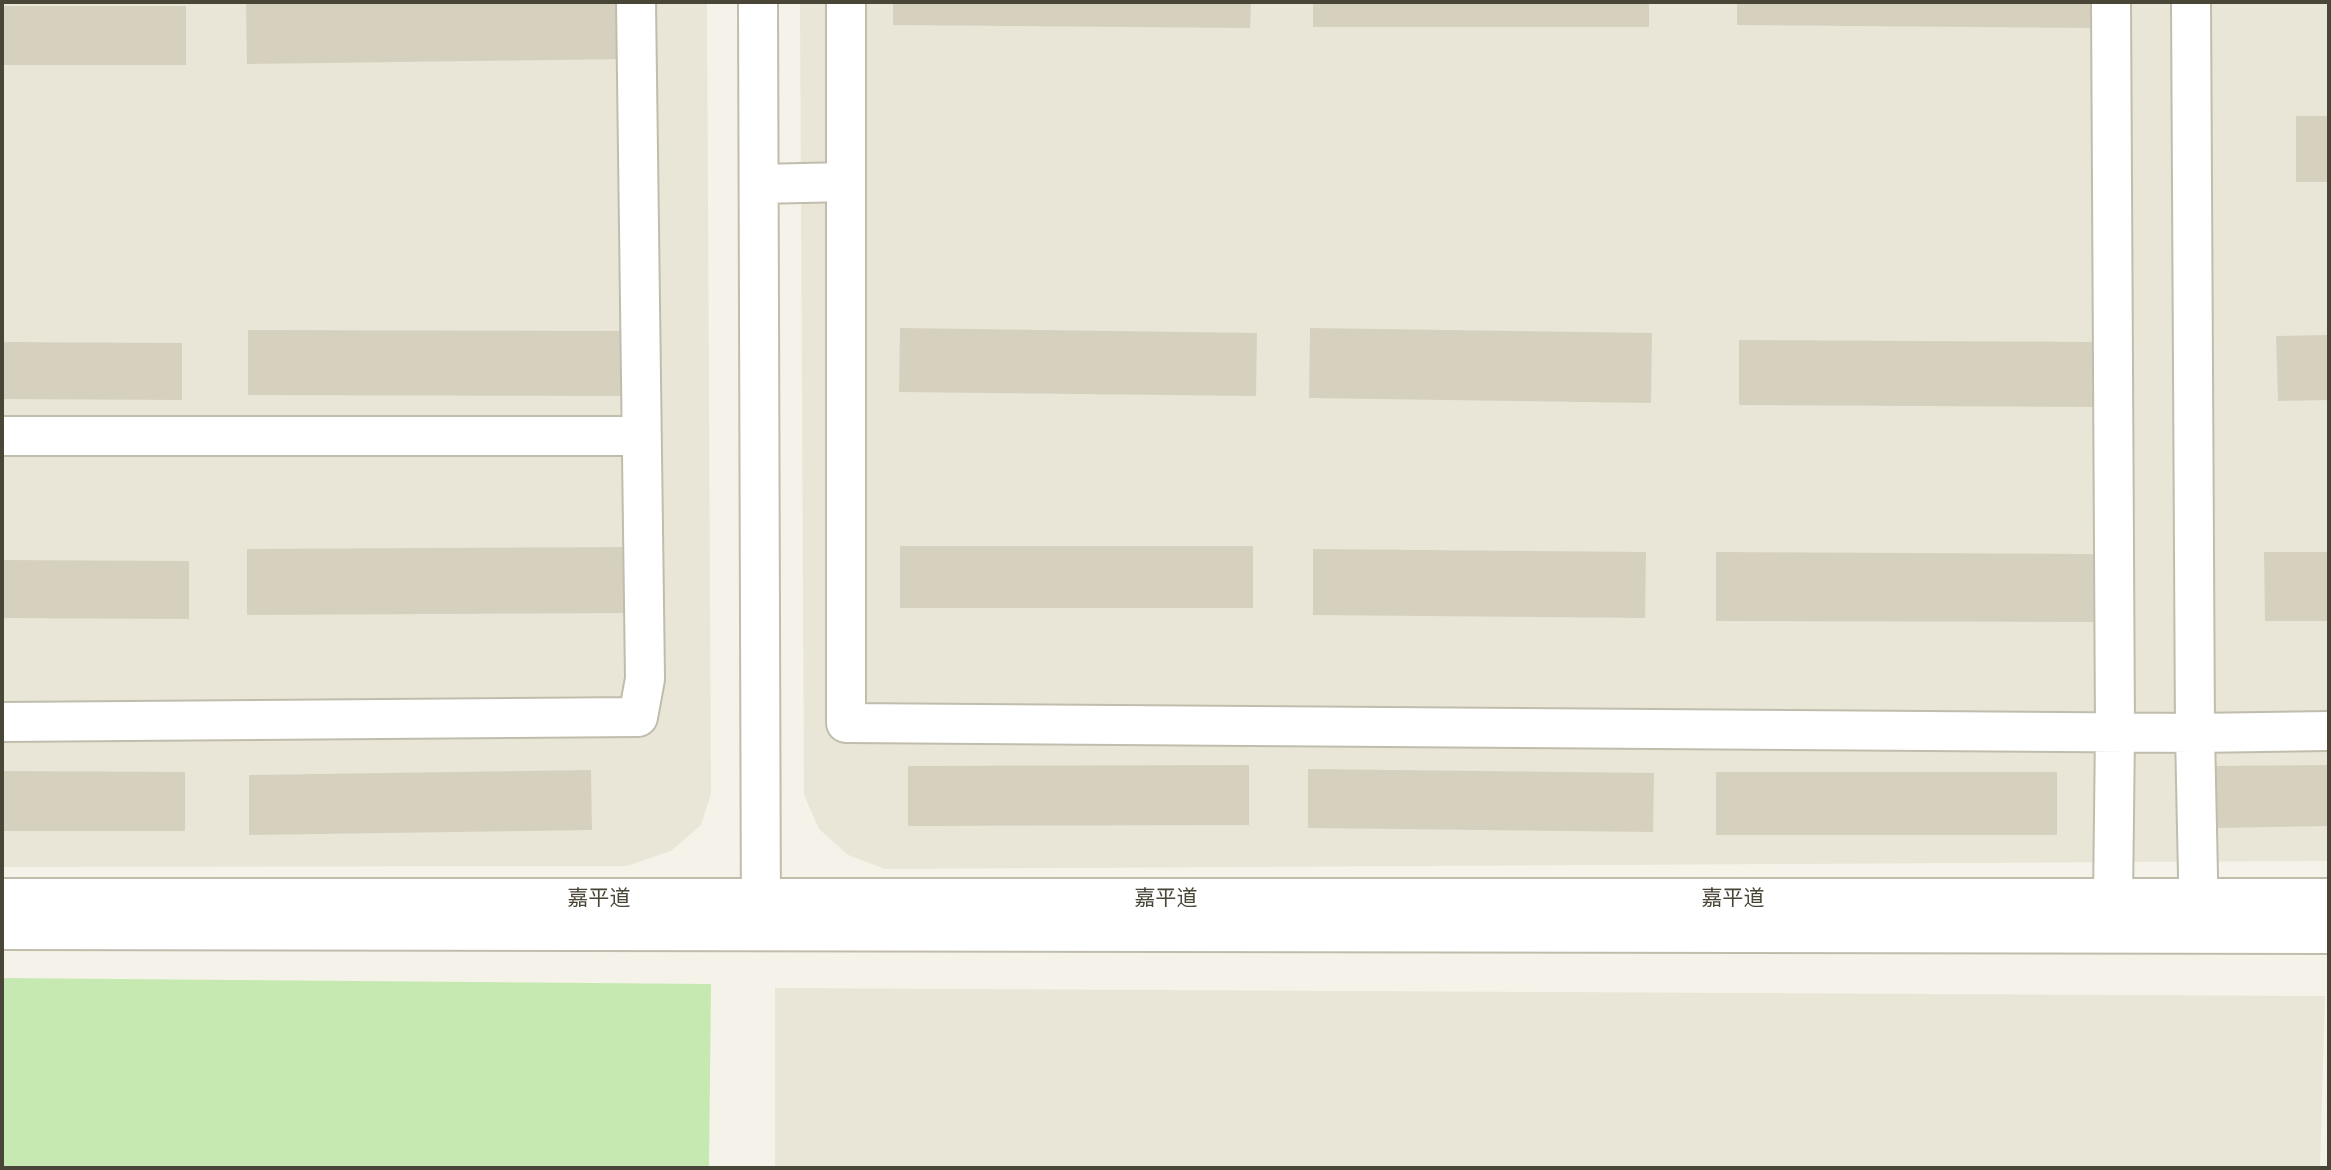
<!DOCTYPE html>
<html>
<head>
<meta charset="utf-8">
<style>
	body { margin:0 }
	#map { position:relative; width:2331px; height:1170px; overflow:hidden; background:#f5f3e9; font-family:"Public Sans",sans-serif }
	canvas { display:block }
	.frame { position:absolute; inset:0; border:4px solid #494537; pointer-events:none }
</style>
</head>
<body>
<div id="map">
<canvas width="2331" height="1170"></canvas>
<div class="frame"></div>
</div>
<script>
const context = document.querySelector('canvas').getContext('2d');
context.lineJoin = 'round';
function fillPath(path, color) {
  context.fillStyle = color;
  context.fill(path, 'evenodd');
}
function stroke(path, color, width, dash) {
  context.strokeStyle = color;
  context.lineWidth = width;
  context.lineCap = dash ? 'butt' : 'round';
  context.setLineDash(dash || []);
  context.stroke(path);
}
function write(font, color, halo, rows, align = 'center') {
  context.font = font + ' "Public Sans","Noto Sans SC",sans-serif';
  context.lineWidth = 7;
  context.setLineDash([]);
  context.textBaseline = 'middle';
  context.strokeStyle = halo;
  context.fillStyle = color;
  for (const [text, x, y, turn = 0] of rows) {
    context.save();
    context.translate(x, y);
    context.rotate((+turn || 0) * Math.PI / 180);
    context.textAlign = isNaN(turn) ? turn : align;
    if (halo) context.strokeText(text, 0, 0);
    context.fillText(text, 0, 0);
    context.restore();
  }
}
fillPath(new Path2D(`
	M2,2H707L711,794L701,825L671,851L627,866L2,867Z
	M800,2H2329V861L885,869L848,855L819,829L804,795Z
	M775,988L2325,996L2320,1168H775Z`), '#e9e6d7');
fillPath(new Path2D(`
	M2,978L711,984L709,1168H2Z`), '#c6e9b2');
fillPath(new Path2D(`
	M246,2H625L626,59L247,64Z
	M893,2H1251L1250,28L893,25Z
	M1313,2H1649V27H1313Z
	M1737,2H2093V28L1737,25Z
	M2,6H186V65H2Z
	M2296,116H2329V182H2296Z
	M900,328L1257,333L1256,396L899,392Z
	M1310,328L1652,333L1651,403L1309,398Z
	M248,330L628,331L627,396L248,395Z
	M2329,335V400L2278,401L2276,336Z
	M1739,340L2096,342V407L1739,405Z
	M2,342L182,343V400L2,399Z
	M900,546H1253V608H900Z
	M628,547V613L247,615V549Z
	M1313,549L1646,552L1645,618L1313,615Z
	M1716,552L2095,554L2094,622L1716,621Z
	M2264,552H2329V621H2265Z
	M2,560L189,561V619L2,618Z
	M1249,765V825L908,826V766Z
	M2329,765V826L2216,828L2215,766Z
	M1308,769L1654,773L1653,832L1308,828Z
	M591,770L592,830L249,835V775Z
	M2,771L185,772V831H2Z
	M1716,772H2057V835H1716Z`), '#d6d1bf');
const minor = new Path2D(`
	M758,2L761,926
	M846,2V723L2195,733L2329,731
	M2111,2L2115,732L2113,899L2114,924
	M2191,2L2195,733L2199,924
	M759,184L846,182
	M2,436H641
	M2,722L638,717L645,679L636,2
	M2,898H2329
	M2,930L2329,934`);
stroke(minor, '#c0bdac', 42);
stroke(minor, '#fff', 38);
write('21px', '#494537', '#fff', [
	["嘉平道",599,899],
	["嘉平道",1166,899],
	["嘉平道",1733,899]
]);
</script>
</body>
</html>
